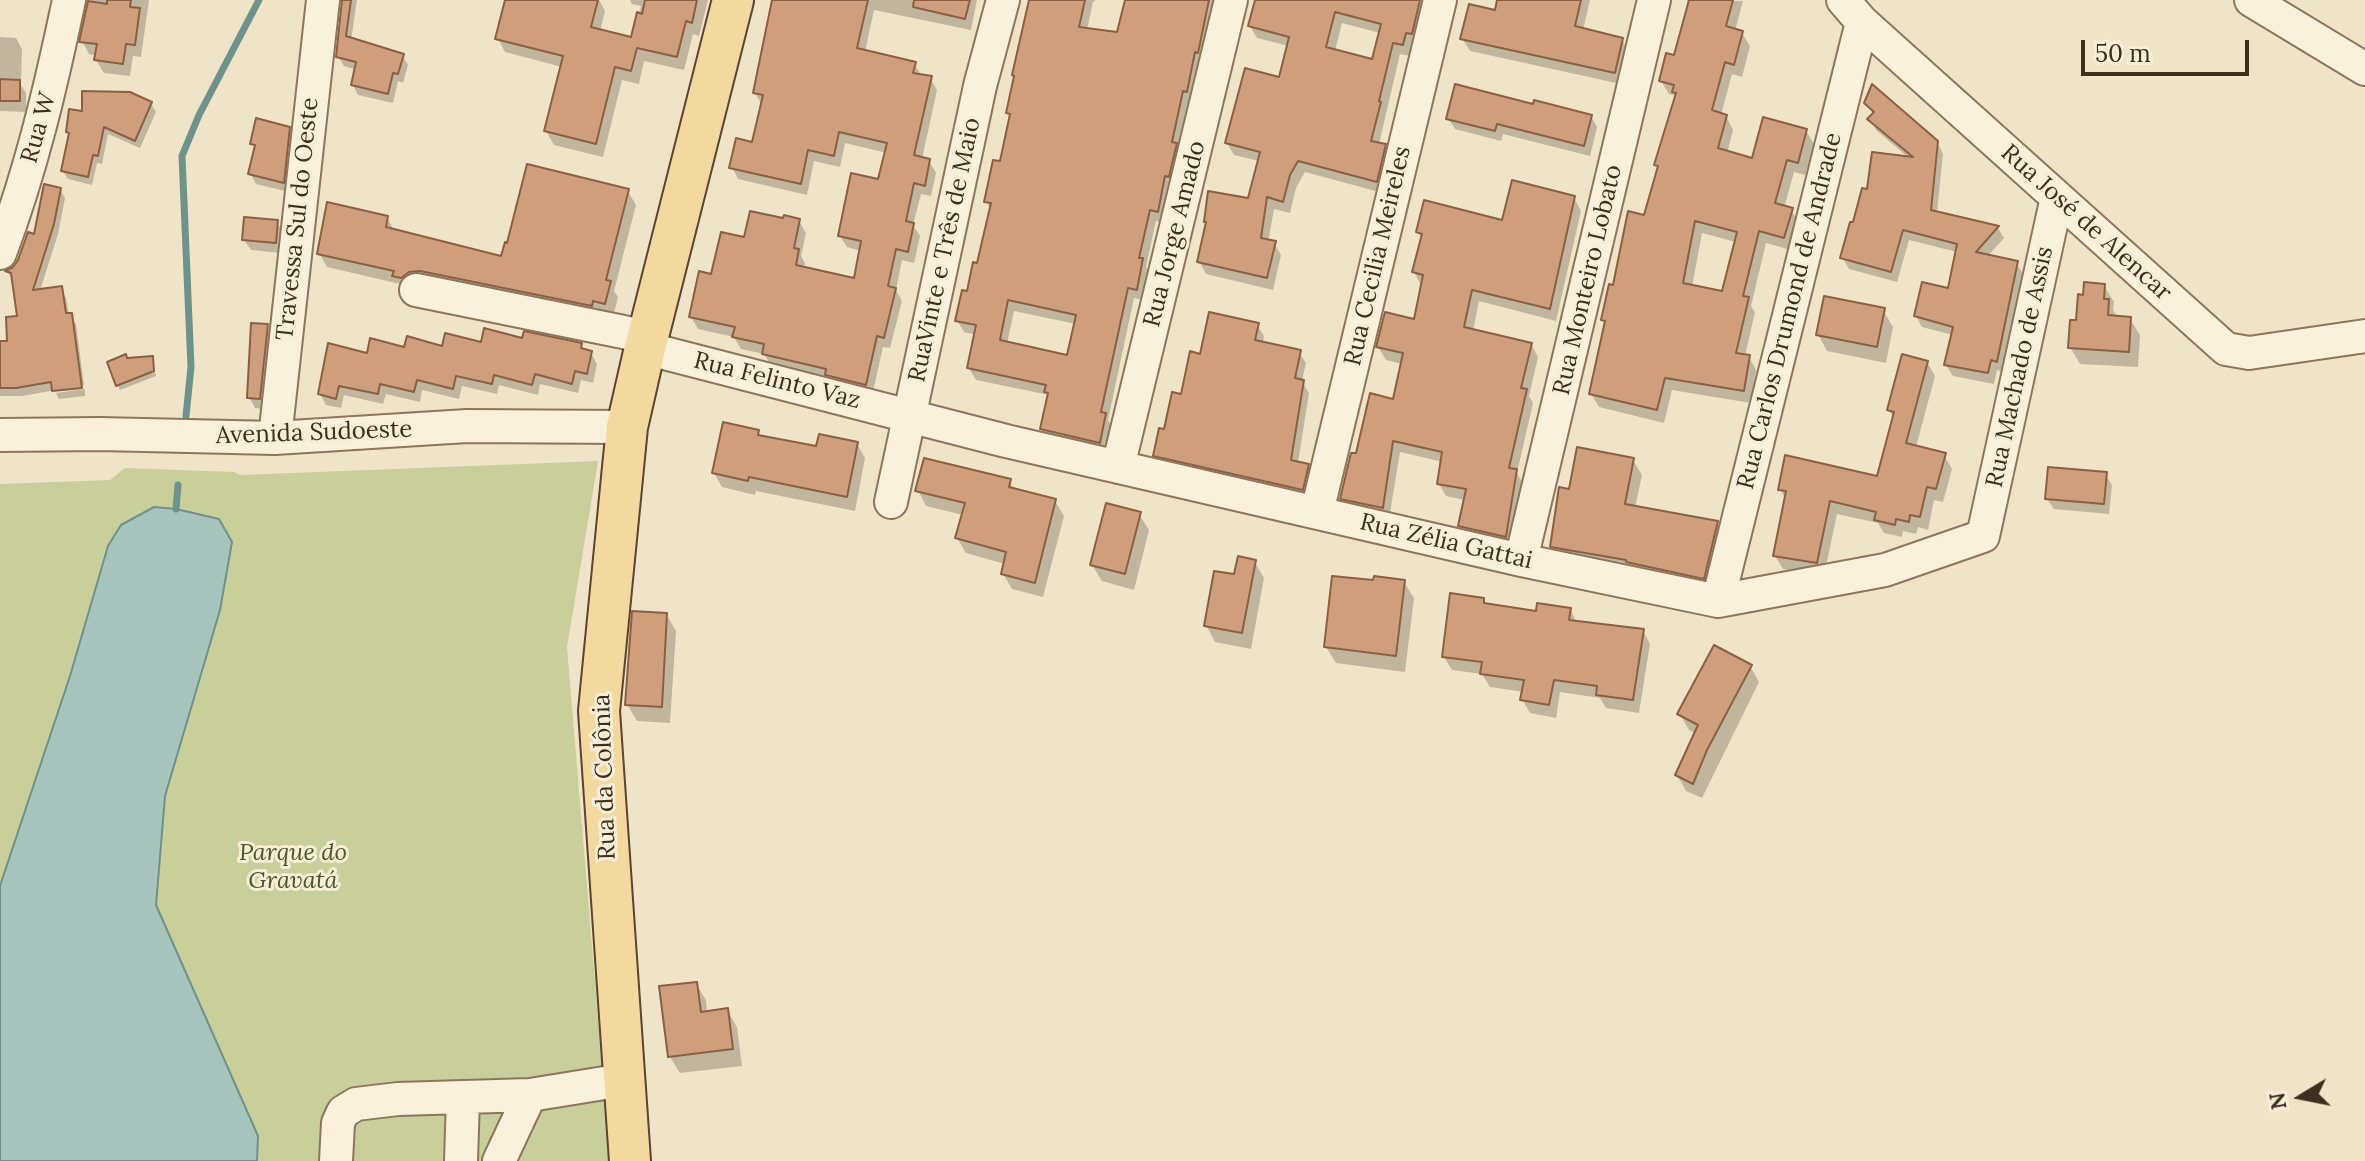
<!DOCTYPE html>
<html>
<head>
<meta charset="utf-8">
<style>
	body { margin:0 }
	#map { position:relative; width:2365px; height:1161px; overflow:hidden; background:#f0e4c8; font-family:Lora,serif }
	canvas { display:block }
	.north { position:absolute; left:2261px; top:1057px; width:80px; height:80px; -webkit-text-stroke:6px #f7eed8; paint-order:stroke; rotate:260deg; font-size:22px; font-weight:700; line-height:32px; text-align:center; color:#3d2e20 }
	.north::after { content:''; display:block; margin:auto; width:28px; height:36px; background:#3d2e20; clip-path:polygon(50% 0,100% 100%,50% 72%,0 100%) }
	.scale { position:absolute; left:2081px; top:40px; width:168px; height:36px; box-sizing:border-box; border:4px solid #3d2e20; border-top:0; padding-left:10px; font-size:24px; line-height:28px; white-space:nowrap; color:#3d2e20; -webkit-text-stroke:6px #f7eed8; paint-order:stroke }
</style>
</head>
<body>
<div id="map">
<canvas width="2365" height="1161"></canvas>
<div class="north">N</div>
<div class="scale">50 m</div>
</div>
<script>
const context = document.querySelector('canvas').getContext('2d');
context.lineJoin = 'round';
function fillPath(path, color) {
  context.fillStyle = color;
  context.fill(path, 'evenodd');
}
function stroke(path, color, width, dash) {
  context.strokeStyle = color;
  context.lineWidth = width;
  context.lineCap = dash ? 'butt' : 'round';
  context.setLineDash(dash || []);
  context.stroke(path);
}
function write(font, color, halo, rows, align = 'center') {
  context.font = font + ' Lora,serif';
  context.lineWidth = 6;
  context.setLineDash([]);
  context.textBaseline = 'middle';
  context.strokeStyle = halo;
  context.fillStyle = color;
  for (const [text, x, y, turn = 0] of rows) {
    context.save();
    context.translate(x, y);
    context.rotate((+turn || 0) * Math.PI / 180);
    context.textAlign = isNaN(turn) ? turn : align;
    if (halo) context.strokeText(text, 0, 0);
    context.fillText(text, 0, 0);
    context.restore();
  }
}
fillPath(new Path2D(`
	M598,461L567,647L610,1161H0V484L110,480L125,468L234,472L240,475Z`), '#c9cf9b');
const water = new Path2D(`
	M154,507L176,509L219,519L232,542L220,610L165,796L156,905L258,1136L257,1161H0V886L70,676L108,546L121,525Z`);
fillPath(water, '#a9c4bc');
stroke(water, '#6f938a', 2);
fillPath(new Path2D(`
	M91,0H149L141,57L133,56L130,76L104,73L96,60L97,56L89,54L82,41Z
	M343,0H357L351,40L402,55L408,65L403,83L398,81L393,103L358,95L353,85L357,70L344,66L338,56Z
	M507,0H599L605,11L600,31L632,39L641,6L632,4L630,0H708L699,36L693,34L684,70L644,61L639,84L622,80L603,157L554,145L546,131L562,67L505,52L498,39Z
	M774,0H977L971,30L874,10L865,52L914,63L922,77L930,78L937,90L922,159L929,161L936,173L931,196L921,194L913,225L920,236L914,263L902,260L896,290L902,301L890,348L883,347L872,396L771,365L764,354L741,349L734,337L698,329L691,317L713,276L745,239L799,221L806,233L801,256L805,263L804,269L855,281L861,251L847,247L840,236L880,182L887,153L845,143L840,167L814,161L807,195L738,179L732,167L754,144L762,105L755,93Z
	M1032,0H1096L1093,2L1087,30L1119,35L1127,0H1216L1193,103L1190,102L1164,223L1156,221L1146,267L1149,272L1143,300L1134,298L1108,420L1112,427L1106,454L1049,441L1042,429L1049,395L976,380L969,368L976,335L964,332L957,320L979,265L991,210L986,201L1001,164L1011,118L1008,113ZM1014,311L1076,324L1068,358L1007,344Z
	M1267,0H1432L1419,46L1413,44L1410,56L1400,54L1379,144L1385,145L1392,158L1383,193L1305,172L1296,188L1290,213L1274,209L1268,242L1274,243L1281,255L1273,290L1206,274L1199,261L1208,224L1250,200L1259,161L1234,155L1227,143L1280,79L1289,46L1257,38L1250,26ZM1342,23L1380,33L1373,61L1335,51Z
	M1499,0H1590L1583,30L1622,40L1629,52L1621,84L1470,51L1462,38L1496,12Z
	M1687,0L1743,1L1735,31L1742,33L1750,46L1742,77L1732,74L1721,115L1726,116L1733,130L1727,153L1753,160L1806,131L1814,144L1805,175L1794,172L1784,208L1791,210L1799,223L1791,250L1766,243L1751,306L1755,312L1745,356L1749,357L1756,370L1751,403L1672,390L1664,423L1599,407L1591,394L1607,325L1604,320L1646,217L1659,169L1656,164L1677,96L1669,94L1661,81L1676,58L1689,9ZM1702,233L1736,242L1724,294L1692,287Z
	M0,37L16,38L22,49L21,85L26,93V112L0,111Z
	M1867,103L1937,142L1943,154L1937,213L1998,228L2004,238L1987,257L2016,263L2023,274L2002,372L1997,370L1994,384L1953,376L1946,365L1953,335L1922,327L1916,316L1949,290L1957,252L1909,240L1897,282L1849,269L1842,257L1869,192L1910,159L1876,130L1870,119L1874,116Z
	M151,104L156,112L140,148L108,134L102,164L97,163L92,185L68,179L63,171L70,135L68,132Z
	M1535,106L1591,116L1597,127L1590,156L1503,134L1501,141L1455,129L1448,118Z
	M289,129L295,140L289,192L256,184L250,173L256,150L252,143Z
	M60,189L65,198L58,234L40,291L61,289L66,298L69,315L76,324L84,385L22,396H0V343H9L19,318L12,280L8,272L14,268L36,237Z
	M627,190L636,205L614,291L618,297L613,317L403,290L400,284L327,267L319,253L387,218L395,232L503,259Z
	M1574,198L1581,211L1556,321L1479,301L1473,331L1531,344L1538,357L1529,396L1533,403L1517,473L1523,484L1513,549L1467,538L1460,526L1465,500L1446,496L1439,484L1443,462L1400,452L1389,519L1350,511L1342,498L1358,456L1394,401L1402,364L1386,360L1378,347L1415,321L1421,285L1414,272L1422,239L1418,232L1504,223Z
	M277,222L283,233L281,253L251,250L244,240Z
	M2104,286L2114,302L2113,310L2118,318L2130,319L2140,335L2138,367L2080,364L2070,347L2078,322Z
	M1883,310L1893,327L1886,363L1827,351L1818,334Z
	M1257,325L1264,336L1263,343L1299,352L1306,363L1302,381L1309,393L1298,463L1308,465L1315,477L1309,501L1162,467L1155,455L1202,356Z
	M267,326L273,336L265,409L255,408L249,397Z
	M524,341L581,345L584,351L591,353L597,364L593,383L581,380L578,393L540,384L538,395L499,385L497,394L462,386L459,399L422,390L420,402L386,394L383,404L344,395L341,408L326,405L320,394L368,355L405,349Z
	M152,358L156,376L120,390L118,385L127,360Z
	M1927,362L1935,376L1916,447L1944,455L1952,469L1943,502L1934,500L1928,530L1918,527L1916,534L1903,531L1902,537L1884,533L1878,523L1837,514L1824,576L1783,569L1775,556L1786,500L1780,489L1878,478L1894,419L1889,410Z
	M85,389V396L59,399L56,393Z
	M758,432L761,437L818,449L857,444L865,458L855,511L756,491L755,495L722,487L714,473Z
	M1633,460L1642,475L1635,508L1717,523L1726,538L1712,593L1561,562L1552,546L1570,491Z
	M2105,474L2112,485L2109,514L2054,509L2047,499Z
	M1009,481L1015,491L1055,501L1064,516L1043,597L1012,589L1003,574L1005,564L966,553L957,538L963,515L926,506L918,490Z
	M1139,514L1149,530L1134,590L1102,581L1092,565Z
	M1254,561L1264,578L1251,649L1215,642L1206,625L1236,577Z
	M1404,582L1414,598L1405,672L1336,663L1326,647L1375,583Z
	M1483,600L1486,606L1538,613L1570,609L1577,623L1643,631L1650,644L1639,713L1606,708L1600,698L1560,692L1556,718L1530,713L1522,699L1524,692L1490,687L1482,674L1452,670L1444,657Z
	M666,614L676,631L670,723L637,721L627,704Z
	M1750,666L1759,682L1702,798L1686,791L1677,775L1696,734L1689,730L1680,714Z
	M696,984L706,1000L707,1013L727,1010L737,1027L742,1066L680,1073L670,1057Z`), '#0003');
stroke(new Path2D(`
	M186,416L191,367L182,156L199,115L259,0
	M176,509L178,485`), '#6f938a', 7);
const building = new Path2D(`
	M107,0H131L130,7L140,8L135,45L126,44L123,64L94,60L97,44L79,42L88,1L107,4Z
	M342,0H351L346,36L404,54L398,74L393,73L388,94L351,85L356,62L336,57Z
	M505,0H598L591,27L631,37L637,12L642,14L645,0H697L692,23L686,21L677,57L637,48L631,71L615,67L596,144L544,131L563,56L495,39Z
	M772,0H868L857,48L916,62L913,73L932,76L914,155L930,159L925,186L914,183L906,221L914,223L908,252L896,249L888,286L896,288L884,338L877,336L866,385L825,375L826,369L762,354L764,344L732,337L735,327L689,317L699,271L711,274L721,232L744,237L750,211L783,218L784,215L800,219L794,248L799,249L796,265L854,278L861,241L838,236L851,173L878,179L887,143L839,132L834,156L808,150L801,184L729,168L736,138L752,142L763,95L753,93Z
	M914,0H970L965,19L913,7Z
	M1029,0H1085L1079,27L1117,32L1125,0H1209L1198,53L1195,52L1187,92L1183,91L1172,142L1177,143L1169,177L1165,176L1158,212L1150,210L1139,258H1143L1137,290L1128,288L1101,412L1106,413L1100,443L1040,429L1048,393L1044,392L1046,385L967,368L976,325L955,321L962,290L967,291L973,262L977,263L991,203L984,202L993,160L1000,161L1010,114L1006,113L1014,76L1012,75ZM1008,300L1076,315L1067,355L1000,340Z
	M1255,0H1420L1412,34L1406,33L1403,45L1393,43L1379,101L1381,102L1371,141L1386,144L1377,182L1298,161L1290,175L1283,202L1267,197L1261,238L1276,241L1267,278L1197,262L1206,222H1204L1208,191L1248,198L1260,152L1225,143L1245,68L1279,77L1289,37L1248,26ZM1335,12L1381,24L1372,59L1326,47Z
	M1497,0H1581L1575,26L1623,38L1615,73L1460,39L1469,4L1495,10Z
	M1689,0H1733L1726,26L1743,31L1734,65L1725,62L1712,110L1727,115L1718,148L1752,158L1763,117L1807,129L1798,163L1787,160L1775,203L1793,208L1784,238L1759,231L1743,296L1749,297L1736,353L1750,355L1744,391L1665,378L1657,410L1589,394L1605,321L1601,320L1609,284L1613,285L1628,211L1644,215L1658,166L1654,165L1676,93L1672,92L1674,85L1659,81L1666,53L1674,55ZM1695,221L1737,232L1722,291L1683,283Z
	M0,79L20,80V101H0Z
	M1455,84L1533,104L1534,100L1592,115L1584,146L1497,124L1495,131L1446,119Z
	M1872,84L1938,141L1931,210L1999,226L1976,252L2018,261L1997,362L1991,360L1988,373L1944,365L1953,327L1914,316L1922,282L1948,288L1957,244L1903,230L1891,272L1840,258L1850,222H1853L1862,188L1867,189L1872,152L1913,157L1867,119L1874,112L1864,103Z
	M82,91L130,92L152,102L135,141L104,127L98,156L93,155L88,177L61,171L69,133L66,132L69,109L82,111Z
	M256,118L290,127L284,183L248,174L255,145L250,144Z
	M527,164L629,189L606,280L611,281L605,304L593,301L592,306L420,271L409,272L401,278L392,276L394,271L317,254L327,202L388,216L386,227L501,256L505,242L507,243Z
	M1512,180L1575,196L1550,309L1472,290L1464,327L1532,343L1521,388L1527,389L1509,468L1517,469L1506,537L1458,526L1466,489L1437,484L1442,452L1393,441L1383,508L1340,499L1351,453H1356L1370,393L1393,399L1403,353L1376,347L1385,312L1414,319L1423,275L1412,272L1422,234L1416,232L1424,200L1502,220Z
	M44,184L61,188L54,224L33,290L62,286L66,313H72L82,388L52,391L51,382L16,388H0V341H7L6,317L17,316L11,273L5,271L13,267L18,260L28,232L34,234Z
	M244,217L278,220L276,243L242,240Z
	M2084,282L2105,284L2104,299H2109L2108,315L2131,317L2129,352L2068,348L2070,320H2076L2078,294L2083,295Z
	M1824,296L1885,308L1877,347L1816,335Z
	M1209,312L1259,323L1255,340L1301,350L1295,378L1304,380L1291,460L1309,464L1303,490L1153,456L1159,428L1164,429L1172,392L1181,394L1190,351L1200,354Z
	M251,323L268,324L260,399L247,398Z
	M484,328L522,338L524,331L582,343L581,348L592,351L587,374L575,371L572,384L535,374L532,385L494,375L492,384L456,376L453,389L417,380L414,392L380,384L378,394L339,386L336,399L318,394L328,343L367,353L370,338L404,347L407,336L442,346L445,333L481,342Z
	M126,354L127,358L153,356L154,371L116,386L107,362Z
	M1902,354L1928,361L1906,443L1946,453L1936,489L1927,487L1920,517L1910,515L1909,522L1896,519L1895,525L1874,520L1876,512L1830,501L1817,563L1773,556L1786,491L1778,490L1785,455L1877,476L1894,412L1887,410Z
	M723,422L759,430L758,435L816,446L819,434L858,442L847,497L749,477L748,481L712,473Z
	M1577,447L1634,458L1625,504L1718,521L1704,579L1626,562V560L1550,547L1559,487L1569,489Z
	M924,458L1011,479L1009,487L1056,499L1035,583L1001,574L1006,552L955,538L965,503L915,491Z
	M2048,467L2107,472L2104,504L2045,499Z
	M1106,503L1141,512L1125,574L1090,565Z
	M1238,556L1256,560L1242,633L1204,626L1214,571L1234,574Z
	M1332,576L1373,580L1374,576L1405,580L1396,656L1324,647Z
	M1450,593L1484,598V603L1536,611L1537,603L1571,608L1569,620L1644,629L1633,700L1596,695L1597,686L1554,680L1549,705L1520,700L1524,680L1480,674L1482,662L1442,657Z
	M632,611L667,613L662,707L625,705Z
	M1714,645L1752,665L1707,750L1693,784L1675,775L1698,725L1677,714Z
	M697,982L701,1012L728,1008L733,1049L668,1057L659,986Z`);
fillPath(building, '#cf9f7d');
stroke(building, '#8d5f41', 2);
const minor = new Path2D(`
	M1843,0L1862,22L2226,349L2249,353L2365,336
	M2251,0L2365,69
	M0,253C31,171 51,86 69,0
	M416,290L648,337
	M645,348L1006,441L1521,560L1718,601L1885,570L1983,536L2057,197
	M0,435L100,434L275,438L467,426L627,427
	M275,438L323,0
	M1118,467L1231,0
	M891,502L980,86L1003,0
	M1317,512L1440,0
	M1521,560L1654,0
	M1718,601L1862,22
	M336,1161L338,1123L343,1112L356,1104L398,1099L530,1095L623,1080
	M461,1161L463,1098
	M499,1161L530,1095`);
const major = new Path2D(`
	M630,1161L599,711L627,427L645,348L733,0`);
stroke(minor, '#8d765c', 36);
stroke(major, '#5b4430', 44);
stroke(minor, '#faf1dc', 32);
stroke(major, '#f3d9a0', 40);
write('24px', '#3d2e20', '#f7eed8', [
	["Rua W",39,128,-74],
	["Travessa Sul do Oeste",298,219,-84],
	["Rua José de Alencar",2086,223,42],
	["Rua Jorge Amado",1175,234,-76],
	["RuaVinte e Três de Maio",945,250,-78],
	["Rua Cecilia Meireles",1378,256,-77],
	["Rua Monteiro Lobato",1588,280,-77],
	["Rua Carlos Drumond de Andrade",1790,311,-76],
	["Rua Machado de Assis",2020,367,-78],
	["Rua Felinto Vaz",777,381,14],
	["Avenida Sudoeste",314,433,-2],
	["Rua Zélia Gattai",1446,542,13],
	["Rua da Colônia",605,777,-92]
]);
write('italic 24px', '#4d5a26', '#f7eed8', [
	["Parque do",293,853],
	["Gravatá",293,881]
]);
</script>
</body>
</html>
